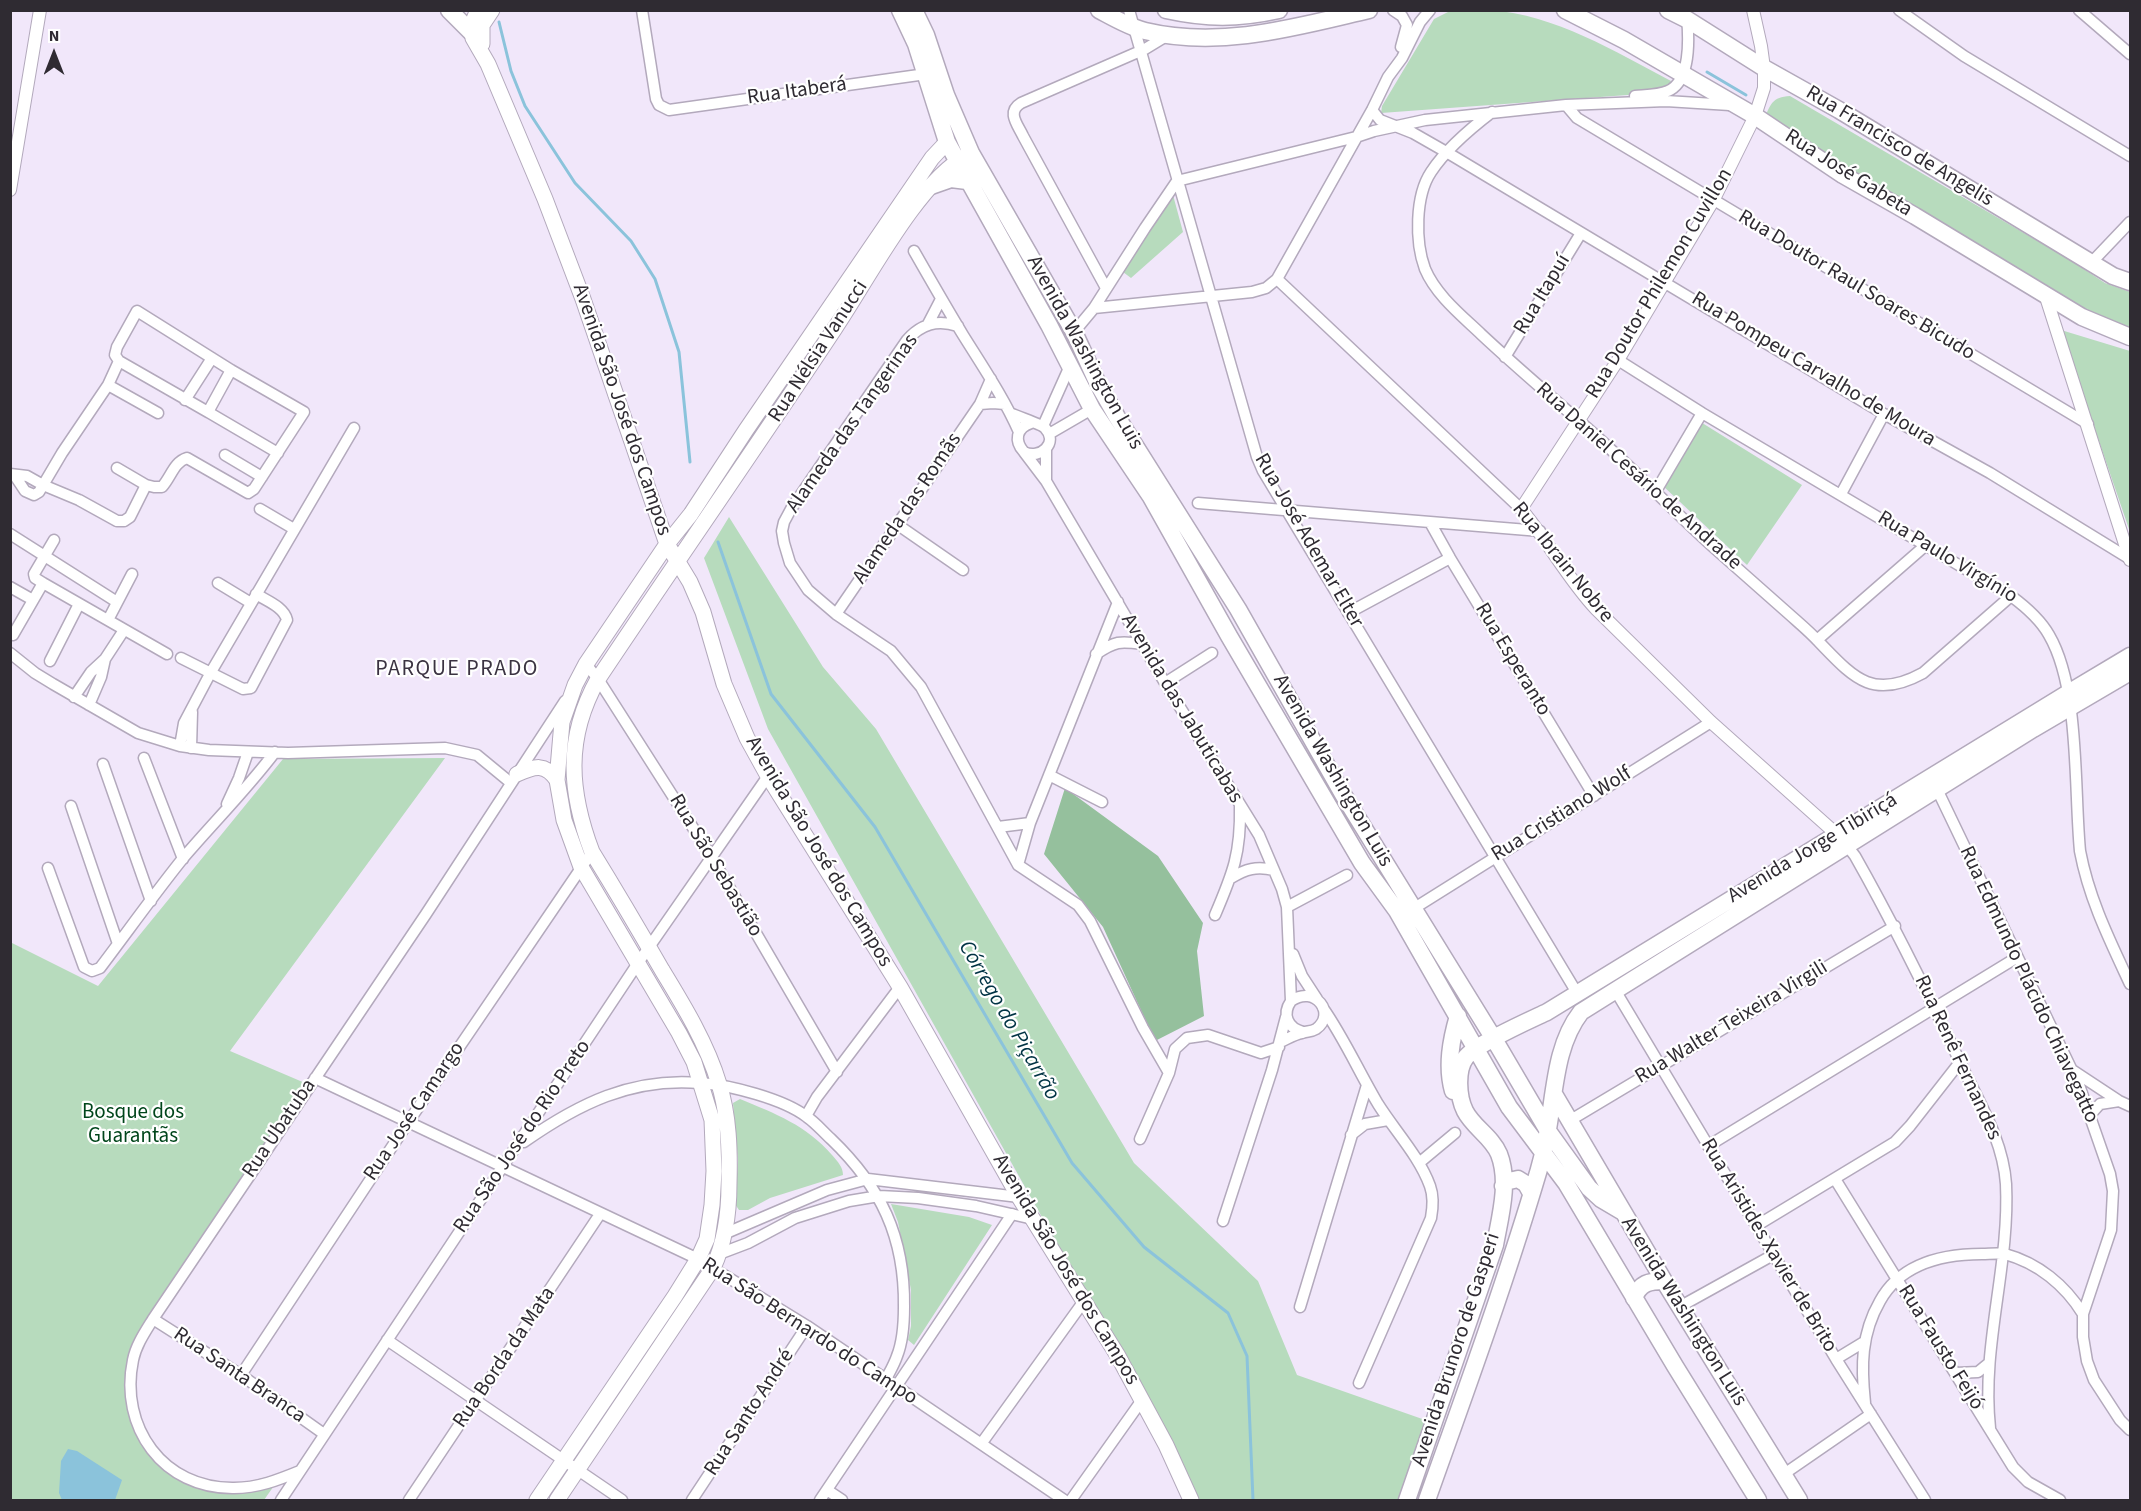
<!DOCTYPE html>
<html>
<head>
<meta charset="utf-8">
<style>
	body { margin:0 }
	#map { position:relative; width:2141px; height:1511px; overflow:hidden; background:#f1e7fa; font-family:"Source Sans 3",sans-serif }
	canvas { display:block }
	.frame { position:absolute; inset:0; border:12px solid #2f2b32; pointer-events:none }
	.north { position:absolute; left:24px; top:24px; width:60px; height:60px; -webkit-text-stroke:4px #fff; paint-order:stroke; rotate:0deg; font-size:16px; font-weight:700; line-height:24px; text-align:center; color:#2f2b32 }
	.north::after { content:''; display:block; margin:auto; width:21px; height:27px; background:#2f2b32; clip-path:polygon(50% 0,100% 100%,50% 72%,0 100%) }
</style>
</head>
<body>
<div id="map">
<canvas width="2141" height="1511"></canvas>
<div class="frame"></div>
<div class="north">N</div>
</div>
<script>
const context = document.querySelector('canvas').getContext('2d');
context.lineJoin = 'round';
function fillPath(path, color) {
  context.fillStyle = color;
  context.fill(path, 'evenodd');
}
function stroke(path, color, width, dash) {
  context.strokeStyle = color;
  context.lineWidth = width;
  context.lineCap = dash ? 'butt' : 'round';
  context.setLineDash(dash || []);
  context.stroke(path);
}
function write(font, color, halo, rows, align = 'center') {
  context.font = font + ' "Source Sans 3",sans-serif';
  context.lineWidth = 4.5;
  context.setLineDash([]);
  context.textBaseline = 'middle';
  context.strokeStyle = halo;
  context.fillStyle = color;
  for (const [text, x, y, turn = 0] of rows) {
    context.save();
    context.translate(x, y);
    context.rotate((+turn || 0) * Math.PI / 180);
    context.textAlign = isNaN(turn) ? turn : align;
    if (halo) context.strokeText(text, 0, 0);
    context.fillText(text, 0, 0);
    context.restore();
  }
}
fillPath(new Path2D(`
	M1490,10C1556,15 1614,51 1671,81L1668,87L1655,93L1381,113L1382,106L1434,19L1450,11Z
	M1790,96L2070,260L2105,283L2130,292V335L2106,328L1764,119C1771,104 1772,97 1790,96Z
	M1173,195L1183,232L1131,278L1123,272Z
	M2061,330L2130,351V532Z
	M1699,421L1802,485L1747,565L1662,485Z
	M729,517L823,667L876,729L1134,1163L1258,1281L1297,1375L1428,1421L1400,1500H1191L1144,1399L768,729L704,558Z
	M445,758L230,1051L305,1083L142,1335L130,1410L152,1453L189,1477L234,1485L283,1473L264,1500H11L10,942L98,986L283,759Z
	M740,1099C776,1114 806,1125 832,1155C838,1162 843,1167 843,1175L770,1198L748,1210H739L735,1204L738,1160L733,1103Z
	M891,1204L969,1217L992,1225L914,1345L908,1340L911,1326V1290L898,1222Z`), '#b7dbbd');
fillPath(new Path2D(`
	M1065,788L1158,856L1203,923L1197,951L1204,1016L1155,1041L1103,927L1044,854Z`), '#95c09d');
fillPath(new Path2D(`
	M68,1449L77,1451L122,1480L115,1500H62L59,1493L61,1461Z`), '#8bc3db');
stroke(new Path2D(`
	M499,22L511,71L525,106L575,183L631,241L655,279L679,352L690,462
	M1707,72L1746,95
	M718,542L771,694L875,827L1072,1163L1144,1247L1228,1313L1247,1356L1253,1500`), '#8bc3db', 3);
const minor = new Path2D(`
	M642,10L656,99L659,105L669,110L926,74
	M1129,10L1257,457L1263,471L1577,993
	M1393,10L1402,16L1407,25L1401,47
	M1899,10L1964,56L2130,156
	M2079,10L2130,54
	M1635,96C1646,95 1659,95 1668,91C1691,81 1689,38 1687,17
	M1566,105L1577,118L2088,424
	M1372,110L1380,120L1413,133L1448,153L1884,414L1990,473L2130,559
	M1492,112C1471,128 1446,149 1431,172C1415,196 1415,242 1425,269C1436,295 1461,315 1481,334C1513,364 1546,392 1579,421C1625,460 1666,504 1711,545C1737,568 1763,591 1789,614C1799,623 1810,632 1819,642C1853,677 1872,701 1923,673L2011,596
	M1177,181L1356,137L1374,131L1425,120L1566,105L1666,101L1730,105
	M914,251C930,279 946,307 963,335C983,367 1004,398 1019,432
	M2091,263L2130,222
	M1277,279L1521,509
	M1106,288L1023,136C1018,125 1006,112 1021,103L1145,49L1168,35
	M1094,308L1252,292L1266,288L1277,279L1372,110L1388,77L1402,58L1420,22L1430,10
	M928,324L941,299
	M958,326C937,319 921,324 907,340L791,509L784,522L782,531L784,543L790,563L808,590L836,614L891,651L921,687L1018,865L1078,905L1090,921L1143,1028L1169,1073
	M1074,332L1094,308L1145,228L1177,181
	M1505,357L1581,233
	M1618,360L1702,413L2011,596C2026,607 2040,619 2049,635C2080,688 2074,789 2080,851C2089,899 2110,941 2130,984
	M119,361L208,412
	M231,370L208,412L278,453
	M108,385L158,413
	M185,400L212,358
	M980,404L993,403L1005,404
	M1010,413C1018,417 1041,424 1045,428C1059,443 1040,460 1024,452C1014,441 1016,428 1031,423
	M1043,426L1069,368
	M1049,434L1092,409
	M1024,452L1046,481L1165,683L1259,835L1282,889L1287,907L1291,1001
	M225,455L262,477
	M117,468L146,485
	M10,474L27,476L43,485L79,500L117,521H124L130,517L146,485L154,487H162C171,477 174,462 187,458L248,493L254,489L304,412L231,370L137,311L117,347L115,355L119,361L108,385L62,453L39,492L34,495L25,491L15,476
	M1046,481V449
	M1656,491L1702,413
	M1841,494L1884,414
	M1198,503L1540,531
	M260,509L294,529
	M1431,524L1450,558L1594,796
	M898,525L963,570
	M10,534L117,602
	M43,583L35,578L34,574L54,540
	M218,583L251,603
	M10,587L33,600
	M1348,613L1450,558
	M836,614L980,404L991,379
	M108,620L132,574
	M13,635L43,583L167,654
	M1817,640L1926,545
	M10,653L35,673L53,684L138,733L180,746L209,750L288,753L445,748L477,755L511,783
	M1096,654C1115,641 1120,641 1142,644
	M181,658L243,689L251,688L287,620C284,607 267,601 256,594
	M50,661L79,604
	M586,664L598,679L711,856L837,1072
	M1165,683L1212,653
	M74,697L91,672L105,659L124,630
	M89,705L101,677L105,659
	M180,746L184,723L211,672L354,428
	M191,748L192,712
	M144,758L183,859
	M103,764L151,901
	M1049,775L1102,802
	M1935,785L2079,1085L2110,1174L2113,1191L2111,1230L2083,1314V1337L2087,1361L2094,1380L2120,1420L2130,1430
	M227,804L239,778L248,752
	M71,806L118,944
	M998,827L1030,823
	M1848,847L1855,856C1893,923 1927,992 1960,1062C1978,1101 2003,1139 2006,1184C2010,1266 1981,1346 1990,1428
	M1018,865L1030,823L1118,602
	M48,868L84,967L92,971L100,968C128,931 155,893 184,857C214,822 247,789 275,752
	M1231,878C1246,869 1256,866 1274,870
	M1287,907L1347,875
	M1413,909L1711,722
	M1215,915C1233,873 1241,853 1240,806
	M1293,954L1302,976L1317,999
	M1615,990L1836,1359L1925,1500
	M1323,1008C1344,1038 1359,1072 1378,1104C1395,1131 1419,1156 1430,1186C1434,1197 1433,1207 1431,1218L1359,1383
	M1280,1042C1287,1039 1295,1034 1302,1033C1307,1031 1311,1032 1316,1029C1337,1014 1315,984 1291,1001C1282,1014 1287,1028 1303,1032
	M2072,1070L2119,1101L2130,1106
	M315,1078L698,1259L807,1326L1064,1500
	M2090,1115L2100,1104L2119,1101
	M806,1116L817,1097L900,987
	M1569,1121L1895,926
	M1351,1135L1365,1124L1388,1120
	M1140,1139L1169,1073L1175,1049L1187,1038L1208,1035L1261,1053L1279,1047
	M524,1142C578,1104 632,1077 700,1083C730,1085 784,1099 807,1117C816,1123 823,1132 831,1139C881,1187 905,1237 904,1307C904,1324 903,1341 897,1356C894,1365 889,1373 885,1381
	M1708,1146L2016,958
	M1419,1163L1455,1133
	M1835,1179L2013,1467L2028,1482L2060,1500
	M1223,1221L1272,1070L1286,1017
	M1756,1226L1895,1142L1910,1126L1960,1062
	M724,1234L827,1190L868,1179L1019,1197
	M719,1254L748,1243L795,1218L849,1201L879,1196L918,1198L976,1206L1033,1219
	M1681,1306L1773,1255
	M1300,1307L1367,1085
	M153,1319L241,1375L324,1434
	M387,1340L622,1500
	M1836,1359L1864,1342
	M1956,1373L1978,1372L1989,1363
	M241,1375L409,1121L592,852
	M1865,1403C1861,1366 1861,1334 1880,1301C1901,1263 1943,1254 1982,1254C1989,1254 1998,1253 2005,1254C2038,1263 2065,1285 2083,1314
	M981,1444L1084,1301
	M300,1471C278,1480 258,1488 234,1488C163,1489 119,1427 133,1360C136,1345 145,1332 153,1319L426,914L565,701
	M1784,1474L1871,1414
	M827,1490L842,1500
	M281,1500L638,963L768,776
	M409,1500L600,1214
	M692,1500L807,1326
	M820,1500L1012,1214
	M1071,1500L1142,1400`);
const tertiary = new Path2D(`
	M1753,10L1761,46L1764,68V88L1755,116L1713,201L1618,360L1521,509C1548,541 1567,578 1596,609L1711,722L1842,839
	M10,190L40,10
	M2045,294L2130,560`);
const secondary = new Path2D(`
	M478,10L471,26L473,38L488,64L545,199L583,299L667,544L690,582L703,612L724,684L747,738L768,776L900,987L1019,1197L1118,1356L1166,1445L1191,1500
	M482,44V25L492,10
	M517,774C535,766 545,763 557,780
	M537,1500L675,1296L698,1259L707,1239L712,1205L714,1171L712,1120L694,1062L679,1033L581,867L564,820L557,780L562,722L575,685L586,664L667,544L691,514L746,430L932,158L947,142
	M557,1500L713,1268C725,1242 729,1213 729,1184C730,1150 729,1116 719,1084C707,1044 684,1006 662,970C639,930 616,891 592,852C569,791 565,738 598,679C676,562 757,446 835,328C867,281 917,183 966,156`);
const primary = new Path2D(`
	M449,10L471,32
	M900,10L916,44L947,142L1049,325L1092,409L1151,497L1229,636L1362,863L1397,911L1509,1107L1566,1183L1675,1366L1758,1500
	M914,10L926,35L946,95L971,153L1074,332L1098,384L1117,417L1238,609L1344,796L1494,1039L1548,1131L1589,1188L1601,1199L1623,1212
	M1099,10C1114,18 1129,27 1145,31C1221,49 1296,27 1369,10
	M1166,10C1207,19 1238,19 1279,10
	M1565,10L1624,40L1755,116L1843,175L1915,216L2082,317L2130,337
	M1668,10L1688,20L1764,68L1839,110L2113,276L2130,282
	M931,186L951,179L967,181
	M1453,1091C1446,1066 1451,1040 1458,1016
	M1554,1094L1664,1281L1799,1500
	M1503,1186L1505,1182L1518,1179L1526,1184L1531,1193
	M1634,1298C1640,1283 1649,1281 1664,1281
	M1407,1500L1495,1245C1500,1217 1510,1182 1499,1154C1492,1137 1473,1127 1465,1111C1458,1097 1456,1070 1466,1057C1478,1043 1528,1021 1547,1012L2068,693L2130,656
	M1427,1500C1464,1396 1502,1292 1534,1186C1540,1167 1545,1148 1548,1129C1555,1089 1556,1044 1581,1012L2033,729L2130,672`);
stroke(minor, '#b3a9bc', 13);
stroke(tertiary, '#b3a9bc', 14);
stroke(secondary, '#b3a9bc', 17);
stroke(primary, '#b3a9bc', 19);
stroke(minor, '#fff', 10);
stroke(tertiary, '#fff', 12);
stroke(secondary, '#fff', 15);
stroke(primary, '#fff', 16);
write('21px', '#2f2b32', '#fff', [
	["Rua Itaberá",797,92,-8],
	["Rua Francisco de Angelis",1899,147,31],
	["Rua José Gabeta",1848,174,32],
	["Rua Doutor Philemon Cuvillon",1660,284,-59],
	["Rua Doutor Raul Soares Bicudo",1856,286,31],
	["Rua Itapuí",1543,295,-59],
	["Rua Nélsia Vanucci",819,352,-57],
	["Avenida Washington Luis",1084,353,61],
	["Rua Pompeu Carvalho de Moura",1813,370,31],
	["Avenida São José dos Campos",621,410,71],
	["Alameda das Tangerinas",853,424,-55],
	["Rua Daniel Cesário de Andrade",1638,477,42],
	["Alameda das Romãs",908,509,-56],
	["Rua José Ademar Elter",1308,541,60],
	["Rua Paulo Virgínio",1947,558,31],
	["Rua Ibrain Nobre",1562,563,51],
	["Rua Esperanto",1512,660,59],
	["Avenida das Jabuticabas",1181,709,59],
	["Avenida Washington Luis",1332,771,60],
	["Rua Cristiano Wolf",1562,815,-32],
	["Avenida Jorge Tibiriçá",1813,849,-31],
	["Avenida São José dos Campos",818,852,59],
	["Rua São Sebastião",715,866,59],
	["Rua Edmundo Plácido Chiavegatto",2028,985,65],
	["Rua Walter Teixeira Virgili",1732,1023,-31],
	["Rua Renê Fernandes",1957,1058,65],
	["Rua José Camargo",415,1112,-56],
	["Rua Ubatuba",280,1129,-56],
	["Rua São José do Rio Preto",523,1137,-56],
	["Rua Aristides Xavier de Brito",1768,1246,59],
	["Avenida São José dos Campos",1065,1270,59],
	["Avenida Washington Luis",1683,1312,58],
	["Rua São Bernardo do Campo",809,1332,33],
	["Rua Fausto Feijó",1940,1348,58],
	["Avenida Brunoro de Gasperi",1457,1350,-72],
	["Rua Borda da Mata",505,1358,-56],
	["Rua Santa Branca",239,1376,34],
	["Rua Santo André",750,1413,-57]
]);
write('21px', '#00461b', '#fff', [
	["Bosque dos",133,1113],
	["Guarantãs",133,1137]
]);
context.letterSpacing = '1.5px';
write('22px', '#3b3342', '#fff', [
	["PARQUE PRADO",457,670]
]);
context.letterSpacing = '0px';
write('italic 22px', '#034', '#fff', [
	["Córrego do Piçarrão",1008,1021,60]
]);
</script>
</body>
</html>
